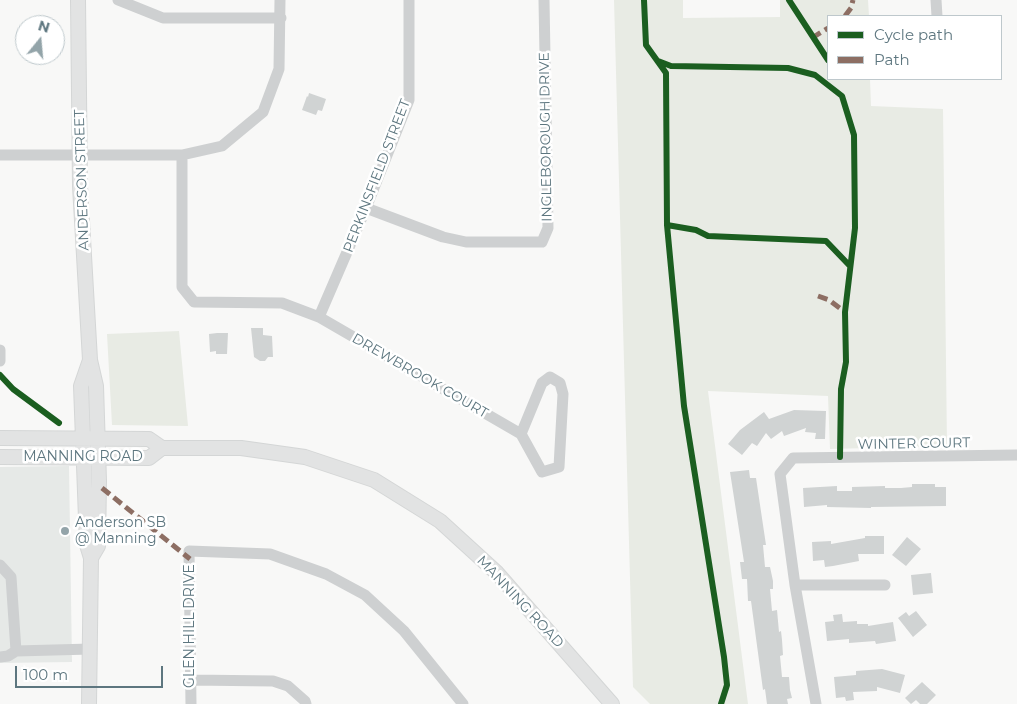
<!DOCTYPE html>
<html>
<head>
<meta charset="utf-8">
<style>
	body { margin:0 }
	#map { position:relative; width:1017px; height:704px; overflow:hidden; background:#f8f8f7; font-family:Montserrat,sans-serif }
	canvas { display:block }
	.legend { position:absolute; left:827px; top:15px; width:175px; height:65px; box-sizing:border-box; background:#fff; border:1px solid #bec8cc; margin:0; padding:6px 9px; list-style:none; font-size:15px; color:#5d767f }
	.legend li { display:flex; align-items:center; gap:10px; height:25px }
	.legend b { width:25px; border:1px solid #bec8cc }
	.north { position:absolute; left:15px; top:15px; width:50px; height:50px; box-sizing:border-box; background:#fff; border:1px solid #bec8cc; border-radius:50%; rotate:17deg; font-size:14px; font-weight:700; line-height:20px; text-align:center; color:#5d767f }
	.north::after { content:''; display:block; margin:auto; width:18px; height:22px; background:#93a4a9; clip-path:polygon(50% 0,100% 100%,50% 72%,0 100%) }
	.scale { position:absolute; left:15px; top:666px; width:148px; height:22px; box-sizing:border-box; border:2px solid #5d767f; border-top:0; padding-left:6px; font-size:15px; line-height:18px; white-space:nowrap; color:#5d767f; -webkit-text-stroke:4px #fff; paint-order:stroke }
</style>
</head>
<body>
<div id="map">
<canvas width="1017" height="704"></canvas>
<ul class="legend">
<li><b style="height:6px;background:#1b5e20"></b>Cycle path</li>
<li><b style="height:6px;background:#8d6e63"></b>Path</li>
</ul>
<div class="north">N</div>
<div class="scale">100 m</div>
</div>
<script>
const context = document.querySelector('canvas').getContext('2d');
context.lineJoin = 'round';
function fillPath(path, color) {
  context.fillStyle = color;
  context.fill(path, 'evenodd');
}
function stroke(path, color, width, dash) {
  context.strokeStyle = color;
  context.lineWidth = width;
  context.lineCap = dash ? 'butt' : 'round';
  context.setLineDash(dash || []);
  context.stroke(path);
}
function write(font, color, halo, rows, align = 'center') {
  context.font = font + ' Montserrat,sans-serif';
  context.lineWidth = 5;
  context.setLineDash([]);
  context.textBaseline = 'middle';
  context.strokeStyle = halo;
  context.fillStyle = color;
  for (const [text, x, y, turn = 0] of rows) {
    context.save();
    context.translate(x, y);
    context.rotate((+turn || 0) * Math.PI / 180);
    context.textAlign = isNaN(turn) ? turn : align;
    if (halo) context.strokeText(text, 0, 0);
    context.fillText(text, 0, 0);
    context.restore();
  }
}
fillPath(new Path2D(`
	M69,466L72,662L0,663V467Z`), '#e6e9e7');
fillPath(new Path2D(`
	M614,0H683V18L780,17V0H868L869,16H828V79H870L871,106L943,109L947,446L830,449L828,396L708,391L748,704H650L633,687Z
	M179,331L188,426L112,425L107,334Z`), '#e8ebe4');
fillPath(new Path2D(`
	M309,93L326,99L322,111L318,110L316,115L302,110L307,96L308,97Z
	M251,328H263V335L272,336L273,357H268L265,361H260L254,357Z
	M217,333H228L227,354H216V351L210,352L209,334Z
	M794,410L826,411L825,439H815L816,433L805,432L806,428L784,436L782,431L771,439L766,433L757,446L752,443L742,455L728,444L740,430L764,412L769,419Z
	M749,470L750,478H756L766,545H763L765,567H770L773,581V589H770L772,611L777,610L779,632L781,631L782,640L783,655L780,656L782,677H789L790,690L792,698L787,699L788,704H767L765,689L763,690L751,601H748L747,579H742L740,562H744L730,472Z
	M912,484H935V487H946V506L871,507V508L827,507V505L804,507L803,488L837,486V491H852V487L885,486V488H901L912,487Z
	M865,536H884V554H858L859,561L833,566L825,567L824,560L813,561L812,542L831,541V544L865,538Z
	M907,537L921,549L906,566L892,555Z
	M931,573L933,593L913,595L911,575Z
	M916,611L927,625L913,637L898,618L906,612L909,616Z
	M842,614L843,622L857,621V624H868V626L893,622L896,641L876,644L875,641L849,643V639L827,641L825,622L834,621L833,615Z
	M882,669L905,675L900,693L877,687V691L853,692L854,700L846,701L845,697L836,698L834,677L856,675V671Z
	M922,682L936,695L927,704H920L916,700L911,704L905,698Z`), '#d0d3d3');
const major = new Path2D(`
	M78,0L80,186L90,360L96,386L99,481L98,546L91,558
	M0,438L149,439L162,448H241L305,457L374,480L440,521L497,573L612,704
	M0,457L149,458L162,448
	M89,704L91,558L87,545L81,386L90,360`);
stroke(major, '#d4d6d6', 16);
stroke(new Path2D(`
	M118,0L163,18H281
	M936,0L937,16
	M0,155H182L222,146L263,112L279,69L280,0
	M182,155V287L194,302L282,303L319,317L521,434L542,472L559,467L563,394L560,383L550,377L542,383L521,434
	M366,208L443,237L466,242H542L548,228L544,0
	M319,317L366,208L409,100V0
	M0,350V361
	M0,565L11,577L16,651L91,649
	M795,585H885
	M0,657L8,656L16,651
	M191,680L273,681L288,686L305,701L306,704
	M191,704L189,551L270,554L326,574L365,595L404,631L463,704
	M816,704L795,585L780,474L793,458L1017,455`), '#ced0d1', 11);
stroke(major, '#e2e3e3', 14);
stroke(new Path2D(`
	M845,16L851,8L853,0
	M812,38L828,28
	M818,296L829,300L845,312
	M102,488L190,559`), '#8d6e63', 5, [10, 5]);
stroke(new Path2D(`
	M644,0L646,45L666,73L667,225L684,406L724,657L727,685L721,704
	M789,0L828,60
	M658,61L671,66L788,68L815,75L842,96L854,135L855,228L845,312L846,362L841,389L840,457
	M667,225L696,230L708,236L826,241L850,266
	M0,375L13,389L59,423`), '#1b5e20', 6);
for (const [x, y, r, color] of [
	[65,531,5,"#93a4a9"]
]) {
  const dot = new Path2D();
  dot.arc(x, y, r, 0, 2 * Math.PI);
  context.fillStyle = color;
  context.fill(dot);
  stroke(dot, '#fff', 2);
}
write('14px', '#5d767f', '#fff', [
	["INGLEBOROUGH DRIVE",546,137,-91],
	["PERKINSFIELD STREET",377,176,-69],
	["ANDERSON STREET",82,180,-92],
	["DREWBROOK COURT",420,376,30],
	["WINTER COURT",914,444,-1],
	["MANNING ROAD",83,457],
	["MANNING ROAD",520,602,47],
	["GLEN HILL DRIVE",190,626,-90]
]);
write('14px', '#5d767f', '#fff', [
	["Anderson SB",75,523],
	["@ Manning",75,539]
], 'left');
</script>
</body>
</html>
